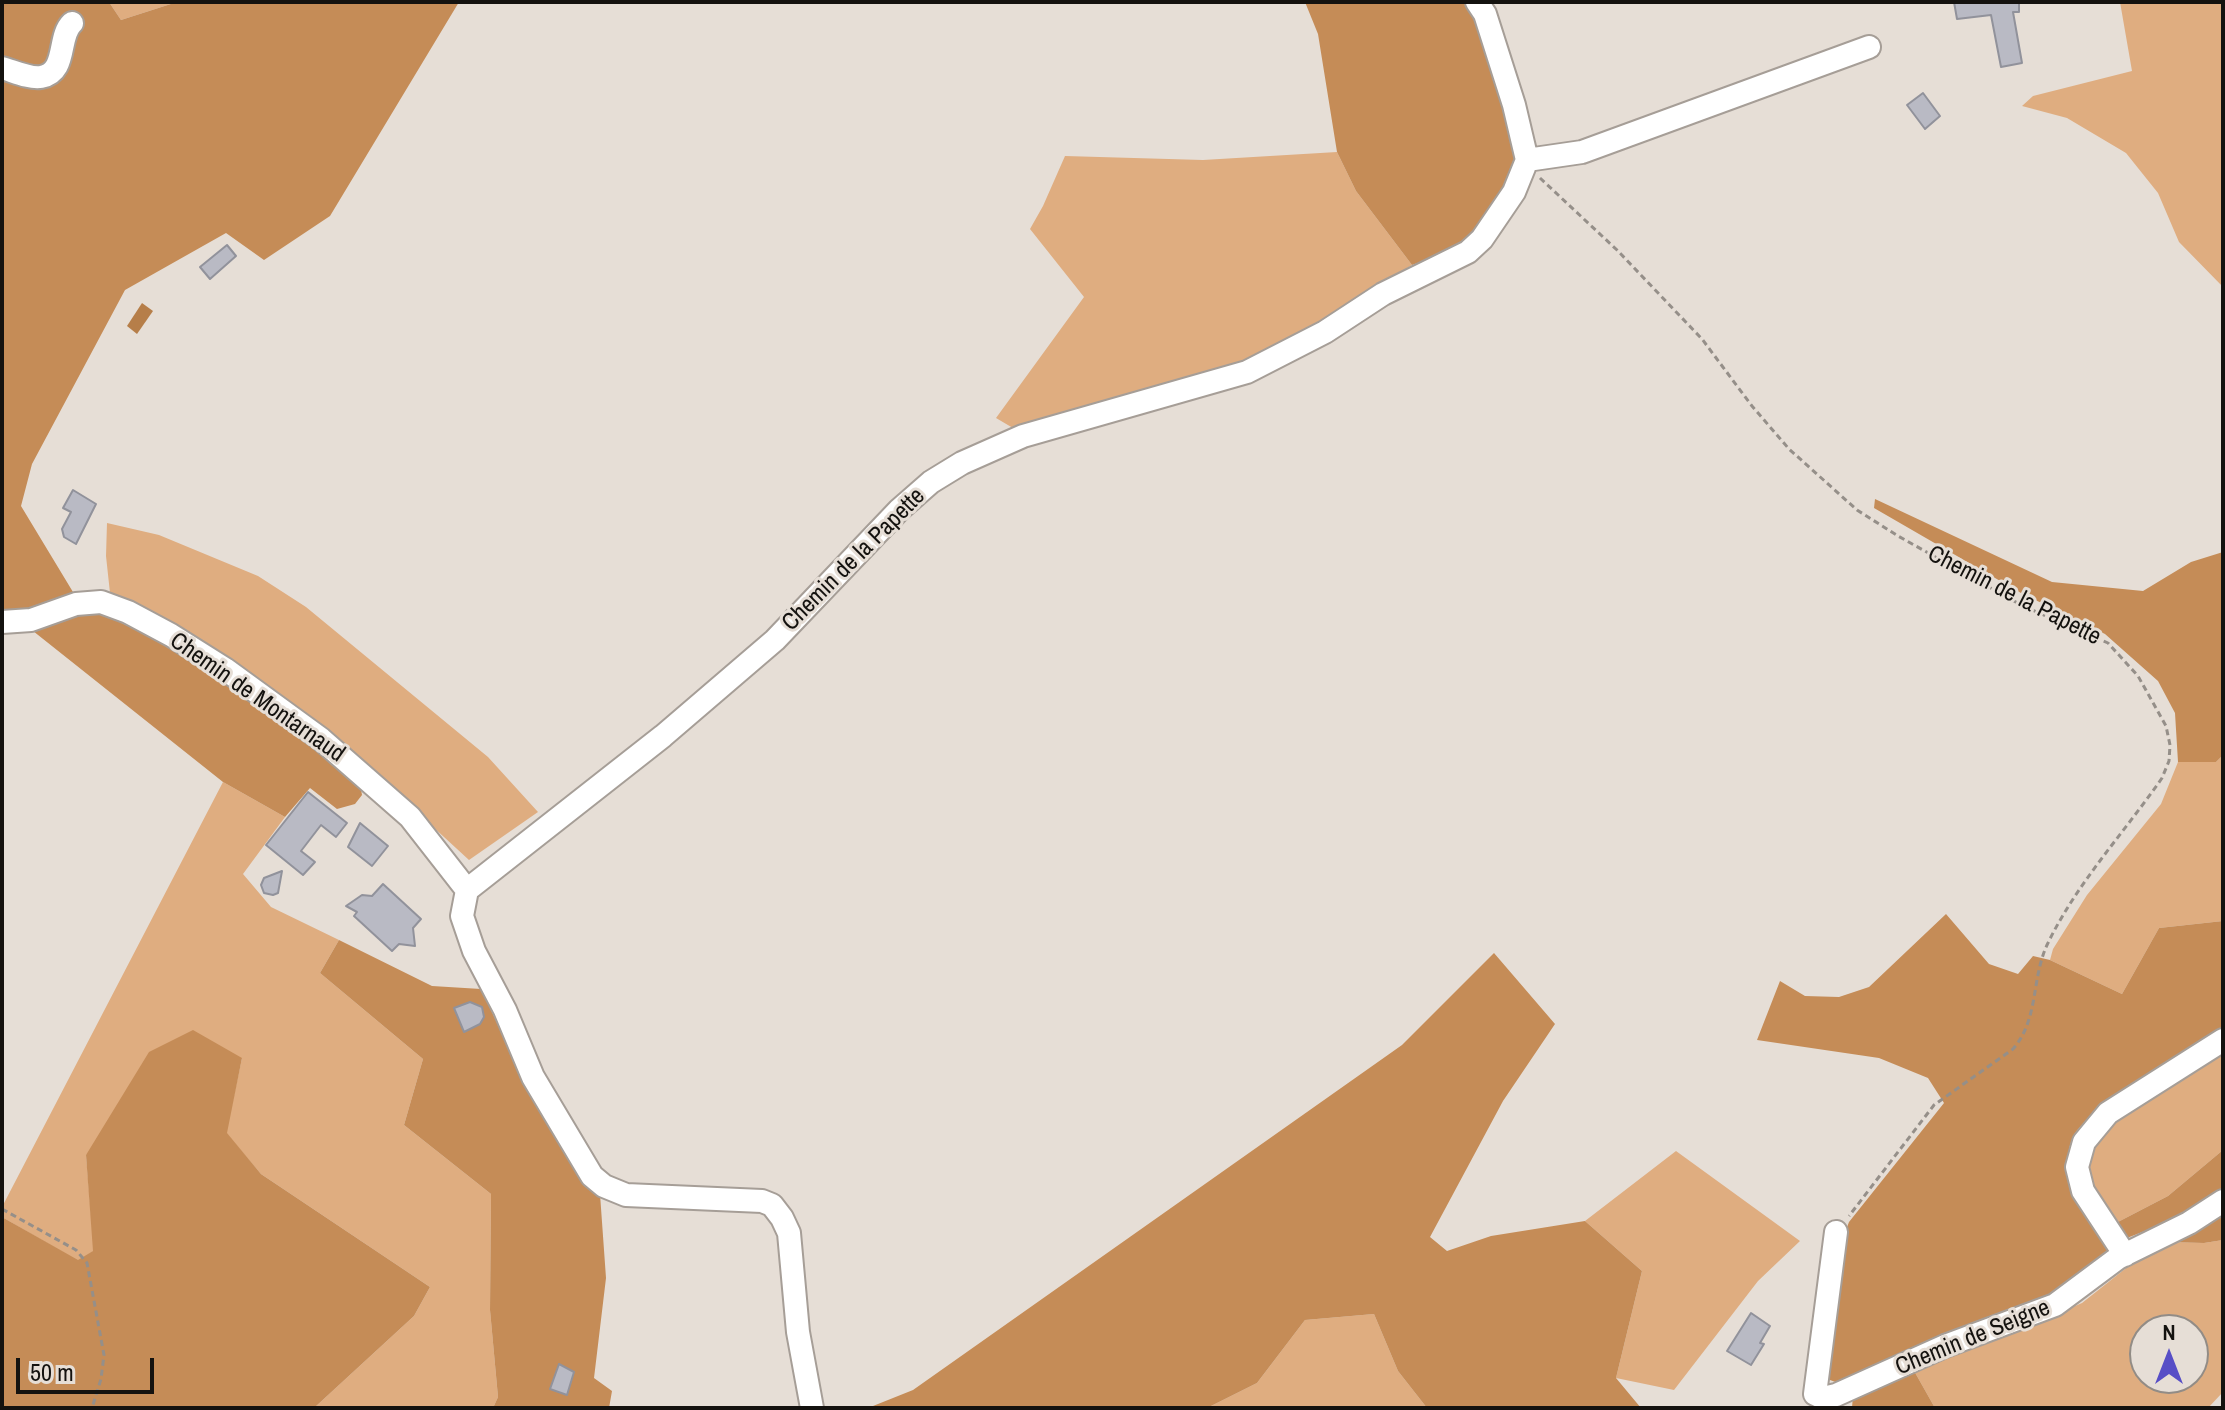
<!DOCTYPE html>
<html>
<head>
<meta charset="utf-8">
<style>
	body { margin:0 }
	#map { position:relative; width:2225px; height:1410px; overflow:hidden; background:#e6ded6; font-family:"Archivo Narrow",sans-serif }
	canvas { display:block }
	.frame { position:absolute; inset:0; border:4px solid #14120f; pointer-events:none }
	.north { position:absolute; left:2129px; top:1314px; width:80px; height:80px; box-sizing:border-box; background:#e6ded6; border:2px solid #928c86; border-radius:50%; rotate:0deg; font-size:22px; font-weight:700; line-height:32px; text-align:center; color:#14120f }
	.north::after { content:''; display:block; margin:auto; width:28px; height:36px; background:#574ec6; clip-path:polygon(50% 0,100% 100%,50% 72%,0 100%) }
	.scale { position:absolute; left:16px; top:1358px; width:138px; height:36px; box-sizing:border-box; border:4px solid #14120f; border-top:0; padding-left:10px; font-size:24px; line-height:28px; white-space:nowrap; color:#14120f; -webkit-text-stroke:6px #e6ded6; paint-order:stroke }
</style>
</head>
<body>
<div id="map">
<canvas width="2225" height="1410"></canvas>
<div class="frame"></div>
<div class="north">N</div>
<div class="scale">50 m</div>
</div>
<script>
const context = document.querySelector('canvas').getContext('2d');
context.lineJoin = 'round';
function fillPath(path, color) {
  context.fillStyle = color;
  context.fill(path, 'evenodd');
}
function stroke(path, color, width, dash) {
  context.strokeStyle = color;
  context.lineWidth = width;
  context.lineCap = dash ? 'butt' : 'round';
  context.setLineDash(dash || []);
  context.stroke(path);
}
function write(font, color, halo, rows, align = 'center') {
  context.font = font + ' "Archivo Narrow",sans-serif';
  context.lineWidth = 6;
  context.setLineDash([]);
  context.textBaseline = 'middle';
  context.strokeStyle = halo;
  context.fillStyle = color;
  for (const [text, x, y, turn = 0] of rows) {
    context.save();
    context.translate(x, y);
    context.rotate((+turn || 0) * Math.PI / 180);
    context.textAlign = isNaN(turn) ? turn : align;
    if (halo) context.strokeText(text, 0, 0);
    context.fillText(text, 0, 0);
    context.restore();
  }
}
fillPath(new Path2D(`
	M109,2H177L121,20Z
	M2120,2H2223V287L2179,242L2158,193L2126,153L2067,118L2022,106L2033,96L2132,71Z
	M1337,152L1356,191L1412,265L1280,351L1013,428L996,418L1084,297L1030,229L1043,206L1065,156L1203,160Z
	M107,523L159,535L258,576L306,607L488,757L538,812L469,860L407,803L213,649L147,609L110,593L106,556Z
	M2223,755V921L2159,928L2122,994L2050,960L2053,949L2087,895L2161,804L2178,762H2216Z
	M223,782L285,817L243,874L271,907L339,940L320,973L423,1059L404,1125L491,1194L490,1310L498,1397L493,1408H314L414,1316L430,1287L261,1174L226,1133L242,1058L86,1155L94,1251L78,1261L2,1217V1207Z
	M2223,1048V1150L2168,1196L2116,1223L2086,1180L2089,1146L2104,1128Z
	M1676,1151L1800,1241L1758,1281L1674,1390L1616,1378L1642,1271L1585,1221Z
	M2223,1240V1392L2208,1408H1935L1913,1369L2031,1325L2082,1303L2135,1261L2168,1242L2204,1243ZM2145,1330H2193V1378H2145Z
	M1374,1314L1398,1371L1427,1408H1207L1257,1383L1305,1320Z`), '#dfad80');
fillPath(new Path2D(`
	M2,2H109L121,20L177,2H459L330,216L264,260L226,233L125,290L32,464L21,506L76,597L38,613L2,616Z
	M1305,2H1481L1517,156L1513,172L1483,225L1446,253L1412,265L1356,191L1337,152L1318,34Z
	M1875,499L2052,582L2143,591L2191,562L2223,552V755L2216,762H2178L2175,713L2158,681L2105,634L2021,593L1874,508Z
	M81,611L99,612L202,662L359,778L362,795L355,804L337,809L310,788L285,817L223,782L28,627Z
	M1946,914L1989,964L2018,974L2033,956L2050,960L2122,994L2159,928L2223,921V1030C2189,1051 2090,1105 2073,1137C2068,1148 2067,1161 2069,1173C2076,1203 2097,1230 2112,1256L2046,1297L1838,1383L1830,1380L1827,1371L1841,1243L1849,1222L1944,1103L1928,1078L1879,1058L1757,1040L1780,981L1805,996L1839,997L1869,987Z
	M339,940L432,986L481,989L539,1111L600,1194L606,1278L594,1378L612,1391L609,1408H493L498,1397L490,1310L491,1194L404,1125L423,1059L320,973Z
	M1494,953L1555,1024L1503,1101L1430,1237L1447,1251L1491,1236L1585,1221L1642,1271L1616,1378L1641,1408H1427L1398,1371L1374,1314L1305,1320L1257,1383L1207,1408H868L913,1390L1402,1045Z
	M193,1030L242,1058L227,1133L261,1174L430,1287L414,1316L314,1408H2V1217L78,1260L93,1251L86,1155L149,1052Z
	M2223,1150V1189L2188,1214L2127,1238L2116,1223L2168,1196Z
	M2223,1209V1240L2204,1243L2168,1242Z
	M1913,1369L1935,1408H1852L1853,1395Z`), '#c58c57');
fillPath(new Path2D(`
	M142,303L153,311L137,334L127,326Z`), '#b67e49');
const building = new Path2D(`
	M1954,2H2019V12H2013L2022,63L2001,67L1991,15L1957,19Z
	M1923,93L1940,116L1925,129L1907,105Z
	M227,245L236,256L210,279L200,267Z
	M73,490L96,504L76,544L64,537L62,529L71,512L63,508Z
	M308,792L347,823L336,837L321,825L301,851L315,862L303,875L266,845Z
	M360,823L388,846L372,866L348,847Z
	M282,871L278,893L273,895L264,893L261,885L264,878Z
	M383,884L421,919L413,928L415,946L399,944L392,951L354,916L357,912L346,906L362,895L372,896Z
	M470,1002L482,1007L484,1017L480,1024L464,1032L454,1008Z
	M1751,1313L1770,1326L1760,1343L1764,1344L1751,1365L1727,1351Z
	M559,1364L574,1372L567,1395L550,1389Z`);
fillPath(building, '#b9bac4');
stroke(building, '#91929b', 2);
const minor = new Path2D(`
	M2,68C13,71 30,79 41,77C68,72 57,37 72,23
	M1527,160L1582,152L1869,47
	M2,622L31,620L76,604L101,602L128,612L171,635L225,669L321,739L410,817L467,890
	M2125,1255L2083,1191L2077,1167L2084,1142L2108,1113L2223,1040
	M1815,1394L1823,1398L1836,1395L1945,1346L2055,1305L2118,1258L2189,1223L2223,1201
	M1815,1394L1836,1232
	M812,1408L798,1332L789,1233L782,1218L772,1205L762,1201L626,1195L604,1186L592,1176L533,1077L505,1010L474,951L462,916L467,890L663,736L775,640L899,510L931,482L962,463L1023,436L1247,372L1325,332L1383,294L1468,252L1482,239L1514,192L1527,160L1514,105L1485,14L1477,2`);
stroke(minor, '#a69e97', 26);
stroke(new Path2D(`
	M1540,178L1617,250L1702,339L1752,406L1789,449L1857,510L1898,536L2021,605L2108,643L2138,676L2166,726L2170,745L2169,761L2162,778C2124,833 2076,884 2047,945C2031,980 2039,1019 2013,1049L1934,1105L1849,1216
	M2,1209L76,1250L87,1263L104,1355L101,1379L92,1408`), '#958f89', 3, [6, 4]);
stroke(minor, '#fff', 22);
write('24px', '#14120f', '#e6ded6', [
	["Chemin de la Papette",854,560,-45],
	["Chemin de la Papette",2014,596,27],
	["Chemin de Montarnaud",257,698,35],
	["Chemin de Seigne",1973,1338,-22]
]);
</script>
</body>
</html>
